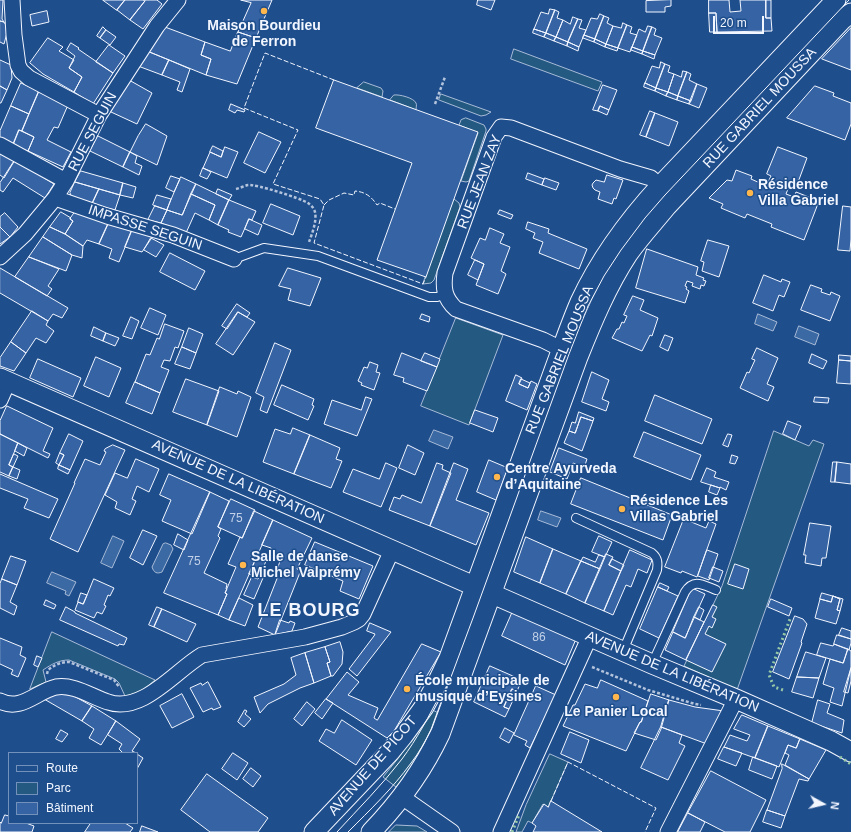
<!DOCTYPE html>
<html>
<head>
<meta charset="utf-8">
<style>
	body { margin:0 }
	#map { position:relative; width:851px; height:832px; overflow:hidden; background:#1f4e8c; font-family:Arial,sans-serif }
	canvas { display:block }
	.legend { position:absolute; left:8px; top:752px; width:130px; height:72px; box-sizing:border-box; background:#1f4e8c; border:1px solid #7391ba; margin:0; padding:5px 7px; list-style:none; font-size:12px; color:#f2f6ff }
	.legend li { display:flex; align-items:center; gap:8px; height:20px }
	.legend b { width:20px; border:1px solid #7391ba }
	.north { position:absolute; left:803px; top:784px; width:40px; height:40px; -webkit-text-stroke:3px #1f4e8c; paint-order:stroke; rotate:98deg; font-size:11px; font-weight:700; line-height:16px; text-align:center; color:#f2f6ff }
	.north::after { content:''; display:block; margin:auto; width:14px; height:18px; background:#f2f6ff; clip-path:polygon(50% 0,100% 100%,50% 72%,0 100%) }
	.scale { position:absolute; left:713px; top:16px; width:51px; height:18px; box-sizing:border-box; border:2px solid #f2f6ff; border-top:0; padding-left:5px; font-size:12px; line-height:14px; white-space:nowrap; color:#f2f6ff; -webkit-text-stroke:3px #1f4e8c; paint-order:stroke }
</style>
</head>
<body>
<div id="map">
<canvas width="851" height="832"></canvas>
<ul class="legend">
<li><b style="height:5px;background:#1f4e8c"></b>Route</li>
<li><b style="height:11px;background:#245a82"></b>Parc</li>
<li><b style="height:11px;background:#3563a3"></b>Bâtiment</li>
</ul>
<div class="north">N</div>
<div class="scale">20 m</div>
</div>
<script>
const context = document.querySelector('canvas').getContext('2d');
context.lineJoin = 'round';
function fillPath(path, color) {
  context.fillStyle = color;
  context.fill(path, 'evenodd');
}
function stroke(path, color, width, dash) {
  context.strokeStyle = color;
  context.lineWidth = width;
  context.lineCap = dash ? 'butt' : 'round';
  context.setLineDash(dash || []);
  context.stroke(path);
}
function write(font, color, halo, rows, align = 'center') {
  context.font = font + ' Arial,sans-serif';
  context.lineWidth = 3;
  context.setLineDash([]);
  context.textBaseline = 'middle';
  context.strokeStyle = halo;
  context.fillStyle = color;
  for (const [text, x, y, turn = 0] of rows) {
    context.save();
    context.translate(x, y);
    context.rotate((+turn || 0) * Math.PI / 180);
    context.textAlign = isNaN(turn) ? turn : align;
    if (halo) context.strokeText(text, 0, 0);
    context.fillText(text, 0, 0);
    context.restore();
  }
}
const green = new Path2D(`
	M514,49L602,82L598,91L511,59Z
	M364,82L381,88L383,91L382,97L357,88Z
	M441,94L491,112L486,115L481,116L439,100Z
	M394,95C399,94 414,98 416,103C417,105 416,107 416,110L390,100Z
	M466,118L484,125L486,129V131L469,181L466,182L461,181L478,133L459,125L461,120Z
	M454,199L459,203L460,207L434,280L431,283L423,284Z
	M456,318L503,335L469,425L421,406Z
	M774,431L809,446L813,440L824,444L737,690L684,666L722,586Z
	M52,632L155,680L141,692L125,696L119,683L115,679L69,660C59,660 52,664 43,670L46,682L30,689Z
	M429,708L442,715L415,765L396,787L383,777L400,756Z
	M550,754L568,762L551,801L548,807L543,804L532,823L528,821L522,832H516L526,805Z
	M396,825L417,826L427,832H389Z`);
fillPath(green, '#245a82');
stroke(green, '#a8bbd7', 1);
const water = new Path2D(`
	M758,314L777,322L773,331L755,324Z
	M799,326L819,334L815,345L795,337Z
	M434,430L453,437L448,449L429,441Z
	M541,511L561,518L557,527L538,520Z
	M113,536L124,541L112,568L101,563Z
	M166,543L171,545L173,549L162,572C157,574 154,573 152,567L163,544Z
	M52,572L76,582L69,596L65,594L66,591L47,583Z`);
fillPath(water, '#3b69a3');
stroke(water, '#a8bbd7', 1);
const building = new Path2D(`
	M0,0H3L2,19L4,22L0,21Z
	M103,0H125L117,10Z
	M125,0H143L145,1L130,20L117,10Z
	M146,0H157L162,4L143,29L130,20Z
	M241,0H272L256,38L238,32L251,3Z
	M478,0H495L491,10L477,5Z
	M671,0V6L665,7V12H646V1Z
	M709,0H729L730,12L741,11L740,0H766V18H771L772,31L717,32L716,13H709Z
	M766,0H771V18H766Z
	M550,9L555,10L546,33L534,29L541,12L548,14Z
	M555,10L559,12L557,18L563,20L556,37L546,33Z
	M47,11L49,22L32,26L30,15Z
	M709,13H716L717,32H710Z
	M600,14L604,16L595,39L584,35L591,18L597,19Z
	M604,16L609,18L607,23L613,26L606,44L595,39Z
	M573,17L578,19L568,42L556,37L563,20L570,24Z
	M578,19L582,20L579,28L586,30L579,47L568,42Z
	M0,21L4,22L8,29L4,44L0,42Z
	M623,23L627,25L618,48L606,44L613,26L621,28Z
	M627,25L632,27L630,33L637,35L630,52L618,48Z
	M648,26L652,27L643,51L632,47L639,29L645,32Z
	M103,27L106,30L100,38L97,36Z
	M165,27L205,42L201,55L211,59L206,75L147,51Z
	M652,27L656,29L654,35L662,38L655,55L643,51Z
	M851,28V70L822,59Z
	M534,29L546,33L544,37L533,33Z
	M106,30L116,37L110,45L100,38Z
	M238,32L256,38L237,84L206,75L211,59L201,55L205,42L230,51Z
	M546,33L556,37L554,41L544,37Z
	M584,35L595,39L594,42L583,38Z
	M556,37L568,42L567,46L554,41Z
	M48,38L63,47L59,51L74,60L69,68L82,77L74,92L43,74L30,63Z
	M595,39L606,44L605,47L594,42Z
	M568,42L579,47L578,51L567,46Z
	M71,43L79,48L78,49L113,73L93,104L74,92L82,77L69,68L75,56L67,50Z
	M606,44L618,48L617,51L605,47Z
	M109,45L125,56L113,73L96,62Z
	M632,47L643,51L642,54L631,50Z
	M147,51L169,60L162,75L138,66Z
	M643,51L655,55L654,59L642,54Z
	M0,60L11,65L12,78L7,90L0,86Z
	M169,60L190,69L182,92L177,90L180,82L162,75Z
	M661,62L665,64L656,88L645,83L652,66L659,68Z
	M665,64L670,66L668,72L674,74L668,92L656,88Z
	M683,71L687,72L678,96L668,92L674,74L681,77Z
	M687,72L691,74L689,80L697,84L691,101L678,96Z
	M129,80L152,93L137,124L111,112Z
	M334,80L478,132L426,277L377,260L412,163L316,128Z
	M21,83L39,91L29,114L11,106Z
	M645,83L656,88L655,91L644,87Z
	M697,84L707,88L699,108L689,104Z
	M603,85L617,90L609,110L600,106L598,111L593,110Z
	M0,86L7,90L1,103H0Z
	M815,86L834,93L833,96L851,103V124L845,140L787,118Z
	M656,88L668,92L666,96L655,91Z
	M39,91L68,105L58,128L54,127L47,140L71,152L63,167L28,151L34,137L22,131Z
	M668,92L678,96L677,100L666,96Z
	M678,96L691,101L689,104L677,100Z
	M231,104L245,110L244,112L237,110L235,113L229,110Z
	M11,106L29,114L22,131L19,130L13,145L0,139V131Z
	M600,106L609,110L607,115L598,111Z
	M650,111L655,113L646,137L640,135Z
	M655,113L678,122L669,146L646,137Z
	M146,124L167,136L157,165L130,152L138,136Z
	M19,130L34,137L28,151L13,145Z
	M259,132L281,142L265,173L244,163Z
	M98,136L130,152L123,167L90,151Z
	M213,146L223,151L221,157L210,152Z
	M225,147L238,152L227,178L203,168L210,152L221,157Z
	M778,147L807,158L797,185L787,182L785,188L788,189L786,194L794,197L796,192L819,201L804,240L771,227L772,224L747,214L745,218L721,208L723,204L709,198L727,180L732,181L736,170L752,176L751,179L760,183L761,180L768,182L771,176L767,174Z
	M0,151L15,160L4,178L0,175Z
	M130,152L137,156L135,163L142,166L139,175L123,167Z
	M15,160L54,184L45,198L13,178L3,192L0,190V183Z
	M203,168L211,172L207,179L200,176Z
	M81,171L123,183L120,195L75,182Z
	M528,173L544,179L542,185L526,179Z
	M607,175L623,180L616,199L614,198L612,204L598,199L600,192L595,190L593,188L592,185L593,183L596,180L604,182Z
	M171,176L180,179L174,192L166,188Z
	M181,177L196,184L182,215L167,210Z
	M545,178L559,183L556,190L542,185Z
	M75,182L99,189L92,204L72,198L70,193Z
	M123,183L136,187L133,198L120,195Z
	M196,184L229,200L218,225L209,220L215,205L191,194Z
	M99,189L120,195L115,210L92,204Z
	M218,189L232,195L229,200L216,194Z
	M191,194L215,205L209,220L195,213L186,233L161,223L167,210L182,215Z
	M157,195L171,199L167,210L153,205Z
	M229,200L256,211L252,220L249,219L241,237L228,232L229,230L218,225Z
	M271,204L300,216L293,235L263,223Z
	M155,206L167,210L161,223L148,220Z
	M843,206L851,207V239L850,251L838,250Z
	M500,210L513,215L511,219L498,214Z
	M61,212L71,218L70,219L73,221L65,234L50,227Z
	M75,212L109,222L99,244L87,240L83,246L65,234L73,221L70,219Z
	M5,213L18,227L10,237L0,227V217Z
	M249,219L262,225L258,235L245,229Z
	M109,222L132,230L119,262L109,258L112,249L99,244Z
	M528,222L549,229L548,233L587,249L579,269L539,253L543,242L533,238L535,233L526,229Z
	M0,227L10,237L0,244Z
	M50,227L65,234L83,246L82,258L72,255L43,237Z
	M490,228L504,234L500,243L510,247L501,271L506,274L498,294L476,285L484,264L471,258L480,238L485,240Z
	M132,230L153,236L142,252L125,247Z
	M43,237L72,255L66,271L29,257Z
	M151,238L164,245L156,257L144,250Z
	M708,240L729,246L719,277L702,271L704,262L701,261Z
	M647,249L698,267L696,275L704,278L703,280L706,281L704,286L701,285L700,289L692,286L693,283L687,281L685,286L687,287L686,289L689,291L685,303L636,288Z
	M170,253L205,271L195,290L160,272Z
	M29,257L59,269L48,286L52,289L47,296L15,277Z
	M475,260L484,264L478,280L468,275Z
	M0,268L68,308L62,318L53,314L48,321L0,293Z
	M288,268L321,278L310,306L288,300L291,289L279,286Z
	M764,275L781,282L782,279L790,282L784,297L779,295L773,311L753,303Z
	M811,285L822,289L821,292L830,295L831,292L840,296L830,321L801,310Z
	M633,296L644,300L640,310L658,318L652,336L650,335L642,351L612,338L617,329H619L622,322L624,323L627,316L624,315Z
	M237,304L250,313L247,317L238,312L227,329L222,326Z
	M150,308L166,315L158,335L141,328Z
	M32,311L48,321L46,325L54,331L46,343L36,338L26,353L11,342Z
	M238,312L255,322L233,355L216,344Z
	M422,314L430,317L429,322L420,319Z
	M131,317L139,321L132,339L123,336Z
	M165,324L184,331L178,348L175,347L170,361L164,360L161,367L169,370L160,393L135,382L146,354L150,355L157,338L159,339Z
	M94,327L106,333L103,341L91,336Z
	M189,328L203,334L196,353L182,347Z
	M106,333L119,338L115,346L103,341Z
	M665,335L673,338L668,351L660,347Z
	M11,342L26,353L14,371L0,366V358Z
	M275,343L291,350L267,413L260,410L264,397L256,393Z
	M182,347L196,353L190,369L175,364Z
	M757,348L778,358L767,384L774,387L768,401L740,388L747,372L749,373L755,360L752,359Z
	M402,353L437,367L427,391L403,382L404,378L394,375Z
	M425,353L440,359L437,367L421,361Z
	M812,354L827,361L823,369L809,363Z
	M839,355L851,356V361L839,360Z
	M96,357L121,368L109,397L84,386Z
	M38,359L81,378L73,397L30,378Z
	M839,360L851,361V384L837,383Z
	M370,362L378,365L376,372L380,373L374,390L361,385L362,383L358,381L364,367L367,368Z
	M592,372L609,380L602,399L609,402L606,411L582,402Z
	M516,375L522,378L519,384L528,388L531,381L537,384L527,410L506,401Z
	M186,379L219,391L207,425L173,412Z
	M521,379L530,383L528,388L519,384Z
	M135,382L160,393L152,414L126,403Z
	M282,385L314,399L312,405L314,406L308,420L274,405Z
	M220,387L237,394L238,391L251,397L237,437L207,425Z
	M655,395L712,419L702,444L645,421Z
	M366,397L372,399L357,436L324,424L332,400L361,410Z
	M815,397L829,398L828,403L814,402Z
	M7,406L53,428L43,451L50,454L48,458L0,434V421Z
	M475,410L498,418L493,432L470,423Z
	M579,412L594,418L593,421L581,417L575,433L569,431L572,422L575,423Z
	M581,417L593,421L582,451L564,443L569,431L575,433Z
	M788,421L801,426L795,440L783,434Z
	M293,428L310,435L294,474L263,462L275,429L290,434Z
	M644,432L701,455L691,480L634,457Z
	M0,434L18,443L9,465L13,467L9,476L0,472Z
	M69,434L83,441L70,470L59,465L64,455L60,453Z
	M728,434L732,435L728,447L723,445Z
	M310,435L340,448L336,459L342,461L331,488L294,474Z
	M18,443L27,448L24,456L15,451Z
	M113,445L125,450L78,552L50,539L75,483H74L85,459L100,465L106,452L104,451L105,449Z
	M408,445L424,453L415,475L399,468Z
	M559,448L587,459L584,468L573,463L567,479L550,472Z
	M60,453L64,455L59,465L56,463Z
	M14,454L18,456L13,467L9,465Z
	M732,455L738,457L735,464L730,463Z
	M136,459L159,469L149,492L137,486L132,499L136,501L130,515L115,508L117,502L105,495L115,473L127,478Z
	M489,460L508,468L496,500L477,492Z
	M833,462H837L835,482H831Z
	M837,462L851,464V484L835,482Z
	M386,463L397,468L381,507L343,492L353,469L379,479Z
	M437,463L443,465L442,469L451,473L430,526L389,510L394,497L400,499L402,495L421,503Z
	M454,463L468,469L456,500L489,513L476,545L430,526Z
	M59,465L70,470L68,474L58,469Z
	M13,467L20,470L17,479L9,476Z
	M707,468L716,472L714,477L729,482L726,490L720,487V488L701,482Z
	M0,474L58,499L49,518L24,508L28,499L0,488Z
	M169,474L210,492L192,534L162,521L171,500L160,495Z
	M581,478L672,515L663,540L571,504Z
	M711,485L720,488L717,495L709,492Z
	M210,492L229,501L218,527L221,529L218,536L220,538L204,573L227,584L226,589H227L225,593L227,594L218,615L164,593Z
	M231,499L255,510L242,538L218,527Z
	M254,511L273,520L229,620L218,615L227,594L225,593L236,567L228,564L240,537L242,538Z
	M684,519L706,528L709,521L716,524L697,577L682,571L681,573L665,567Z
	M273,520L312,538L297,569L301,570L275,635L258,627L280,571L277,570L280,561L269,555L271,548L262,545Z
	M810,523L831,526L826,558H822L821,566L805,563L806,555H804Z
	M143,530L157,536L143,565L130,558Z
	M178,534L188,540L184,550L174,545Z
	M599,536L612,542L605,557L592,552Z
	M526,537L553,549L540,583L514,572Z
	M315,542L373,566L359,599L340,591L343,581L305,565Z
	M553,549L581,561L566,594L540,583Z
	M630,550L652,560L647,573L638,569L631,587L626,585L613,615L604,611Z
	M707,550L718,554L709,580L698,576Z
	M606,554L613,557L609,565L621,571L604,611L585,603Z
	M599,555L605,557L600,569L581,561L583,557L595,562Z
	M11,556L26,561L17,585L2,579Z
	M257,557L266,561L259,578L249,574Z
	M612,559L624,565L621,571L609,565Z
	M581,561L600,569L585,603L566,594Z
	M735,564L749,569L743,589L728,584Z
	M713,567L723,571L719,582L709,578Z
	M252,577L258,579L259,577L263,578L254,599L244,595Z
	M2,579L17,585L10,602L17,606L14,615L0,608V584Z
	M94,579L114,588L110,596L108,595L104,605L106,606L102,614L97,612L94,618L75,610L78,602L83,604Z
	M660,583L669,587L667,591L658,587Z
	M658,587L678,596L659,638L640,629Z
	M692,588L705,594L685,638L673,632Z
	M81,593L87,595L83,604L78,602Z
	M822,593L843,599L840,611L837,610L840,599L833,596L831,602L820,599Z
	M833,596L840,599L837,610L840,611L836,624L815,618L820,599L831,602Z
	M239,598L253,605L245,626L229,620Z
	M771,599L792,608L789,616L768,607Z
	M46,600L56,605L54,609L44,605Z
	M713,605L717,607L712,617L716,619L712,628L709,626L705,634L726,644L712,672L686,660Z
	M66,607L75,612V613L127,638L124,645L119,644L118,646L60,620Z
	M157,607L162,609L154,627L149,625Z
	M699,607L704,610L700,620L694,617Z
	M162,609L196,624L187,642L154,627Z
	M513,611L576,639L565,665L502,636Z
	M795,616L803,619L807,624L801,642L802,643L789,679L773,672Z
	M694,617L704,622L686,660L665,650L673,632L685,638Z
	M280,620L289,623L290,621L295,623L292,631L275,635Z
	M370,623L391,632L357,676L349,669L374,636L375,634L367,631Z
	M842,628L851,631V639L839,635Z
	M837,635L851,639V643L849,650L834,644Z
	M0,638L22,647L20,655L26,658L18,677L11,674L13,670L0,664Z
	M340,642L343,652L342,664L333,676H331L327,663L330,662L325,647Z
	M821,643L833,646L834,644L848,649L843,663L817,655Z
	M422,644L441,652L394,731L387,738L326,699L347,672L359,682L348,695L378,708L374,718L377,720Z
	M325,647L330,662L327,663L331,676L314,683L305,653Z
	M848,649L851,651V668L842,706L830,702L834,688L823,684L830,659L843,663Z
	M806,652L826,658L819,678L797,677Z
	M305,653L314,683L300,688L268,704L260,713L254,697L284,684L296,675L291,658Z
	M37,656L42,658L38,667L34,665Z
	M490,666L522,680L517,691L512,689L504,707L509,709L505,717L474,702Z
	M851,668V681L848,693L844,692Z
	M797,677L819,678L813,698L792,692Z
	M601,680L648,701L641,722H640L626,751L563,726L573,705H575L585,684L597,688Z
	M208,682L221,707L213,710L212,708L203,712L190,688L201,683L202,685Z
	M536,686L556,695L530,748L525,745L527,741L514,735Z
	M512,689L517,691L509,709L504,707Z
	M53,694L72,695L92,706L82,721L44,699Z
	M182,694L194,717L172,728L160,706Z
	M651,694L669,700L661,729L656,740L634,733L640,722H641Z
	M326,699L333,703L322,719L315,713Z
	M669,700L695,707L724,711L707,744L661,727Z
	M818,700L830,704L827,713L844,720L842,733L812,723Z
	M307,702L315,709L302,726L294,719Z
	M92,706L116,721L101,745L89,738L94,729L82,721Z
	M245,710L247,711L245,714L251,719L244,727L238,722Z
	M742,715L768,726L755,758L724,747L730,735L747,741L750,735L734,729Z
	M342,720L372,740L356,765L319,741L326,729L334,733Z
	M116,721L140,739L132,751L136,753H121L122,752L119,749L122,744L108,735Z
	M768,726L800,739L796,748L788,745L779,767L755,758Z
	M661,727L682,735L679,743L685,746L668,780L641,768Z
	M505,728L514,733L509,743L500,738Z
	M61,730L68,734L62,742L56,739Z
	M570,732L589,740L581,763L561,754Z
	M800,739L826,750L809,779L785,765L789,755L785,753L788,745L796,748Z
	M724,747L742,753L736,766L718,759Z
	M233,753L248,763L237,780L222,769Z
	M137,754L143,758L137,769Z
	M753,757L777,766L772,779L749,770Z
	M782,764L809,779L808,781L799,779L785,816L767,810L782,769Z
	M251,768L261,776L253,787L243,779Z
	M711,771L766,800L750,832H725L688,813Z
	M207,774L268,818L258,832H210L181,810Z
	M551,801L602,832H533L536,826L532,823L544,804L548,807Z
	M767,810L785,816L781,828L763,822Z
	M688,813L705,822L700,832H678Z
	M5,815L9,816V823H26L34,826L32,832H0V822L1,823Z
	M91,823H125L133,828L130,832H85Z
	M142,826L158,832H140Z`);
fillPath(building, '#3563a3');
stroke(building, '#f2f6ff', 1);
const service = new Path2D(`
	M234,259L264,248L318,256L429,297H437L446,294
	M576,518L652,553C658,558 658,563 657,570L623,651
	M652,664L685,592C694,578 703,585 716,590`);
const minor = new Path2D(`
	M12,0L14,35L18,65L21,71L29,78L99,115
	M0,145L66,181
	M55,198L107,216L173,235L234,259
	M0,257L25,234L55,198L66,181L99,115L157,26L178,0
	M561,351L555,346L543,340L456,309C444,298 443,288 445,273L494,137L501,127L511,128L620,169L651,178L660,186L665,196
	M0,400L8,382
	M0,701C21,712 37,691 56,687C74,684 92,697 108,702C142,714 175,671 202,655L305,637L342,627L354,622L359,619L363,614L392,550
	M402,797L452,832
	M501,832L590,636
	M668,832L736,699`);
const tertiary = new Path2D(`
	M0,378L652,664L736,699L831,741L851,752
	M314,832L390,752L403,736L424,707L437,683L449,658L561,351C567,335 573,318 580,302C600,259 628,221 660,186L836,0
	M371,832C399,803 423,770 440,734L578,357C592,322 607,286 628,254C640,237 654,222 667,206L842,20L851,13`);
stroke(service, '#f2f6ff', 10);
stroke(minor, '#f2f6ff', 17);
stroke(tertiary, '#f2f6ff', 21);
stroke(new Path2D(`
	M435,104L445,77
	M236,189C240,188 244,186 248,185C256,184 300,198 308,203C311,205 314,208 315,212C317,221 312,234 309,242
	M592,667L648,690L695,704L701,705
	M47,674L48,670C54,665 61,662 69,662L114,680L117,684L119,687`), '#b3c4dc', 2.5, [3, 2]);
stroke(service, '#1f4e8c', 8);
stroke(minor, '#1f4e8c', 15);
stroke(tertiary, '#1f4e8c', 19);
stroke(new Path2D(`
	M337,832C359,808 382,785 402,759C417,739 429,716 441,693
	M348,832C370,810 393,788 411,763C419,753 426,740 432,728L473,618L569,354L588,306L604,276L621,250L645,218L665,195L849,0`), '#f2f6ff', 1);
stroke(new Path2D(`
	M783,690L774,687L769,675L790,619
	M840,757L851,764
	M512,832L519,815`), '#97c8a6', 3, [2, 3]);
stroke(new Path2D(`
	M334,80L265,53L244,108L298,130L273,184L320,199L324,205L314,243L423,284L426,277
	M324,205L329,200L344,193L354,195L355,191C365,192 371,196 377,205L380,203L395,209
	M551,801L568,762L656,808L645,832`), '#f2f6ff', 1, [5, 2]);
for (const [x, y, r, color] of [
	[264,11,4,"#ffb74d"],
	[750,193,4,"#ffb74d"],
	[497,477,4,"#ffb74d"],
	[622,509,4,"#ffb74d"],
	[243,565,4,"#ffb74d"],
	[407,689,4,"#ffb74d"],
	[616,697,4,"#ffb74d"]
]) {
  const dot = new Path2D();
  dot.arc(x, y, r, 0, 2 * Math.PI);
  context.fillStyle = color;
  context.fill(dot);
  stroke(dot, '#1f4e8c', 1.5);
}
write('12px', '#c3d1e8', null, [
	["75",236,519],
	["75",194,562],
	["86",539,638]
]);
write('bold 14px', '#f2f6ff', '#1f4e8c', [
	["Maison Bourdieu",264,26,"center"],
	["de Ferron",264,42,"center"],
	["Résidence",758,185],
	["Villa Gabriel",758,201],
	["Centre Ayurveda",505,469],
	["d’Aquitaine",505,485],
	["Résidence Les",630,501],
	["Villas Gabriel",630,517],
	["Salle de danse",251,557],
	["Michel Valprémy",251,573],
	["École municipale de",415,681],
	["musique d’Eysines",415,697],
	["Le Panier Local",616,712,"center"]
], 'left');
write('14px', '#f2f6ff', '#1f4e8c', [
	["RUE GABRIEL MOUSSA",760,108,-47],
	["RUE SEGUIN",93,132,-62],
	["RUE JEAN ZAY",480,182,-69],
	["IMPASSE SEGUIN",145,228,18],
	["RUE GABRIEL MOUSSA",560,360,-68],
	["AVENUE DE LA LIBÉRATION",238,482,24],
	["AVENUE DE LA LIBÉRATION",672,672,23],
	["AVENUE DE PICOT",373,766,-49]
]);
context.letterSpacing = '1px';
write('bold 18px', '#f2f6ff', '#1f4e8c', [
	["LE BOURG",309,611]
]);
context.letterSpacing = '0px';
</script>
</body>
</html>
